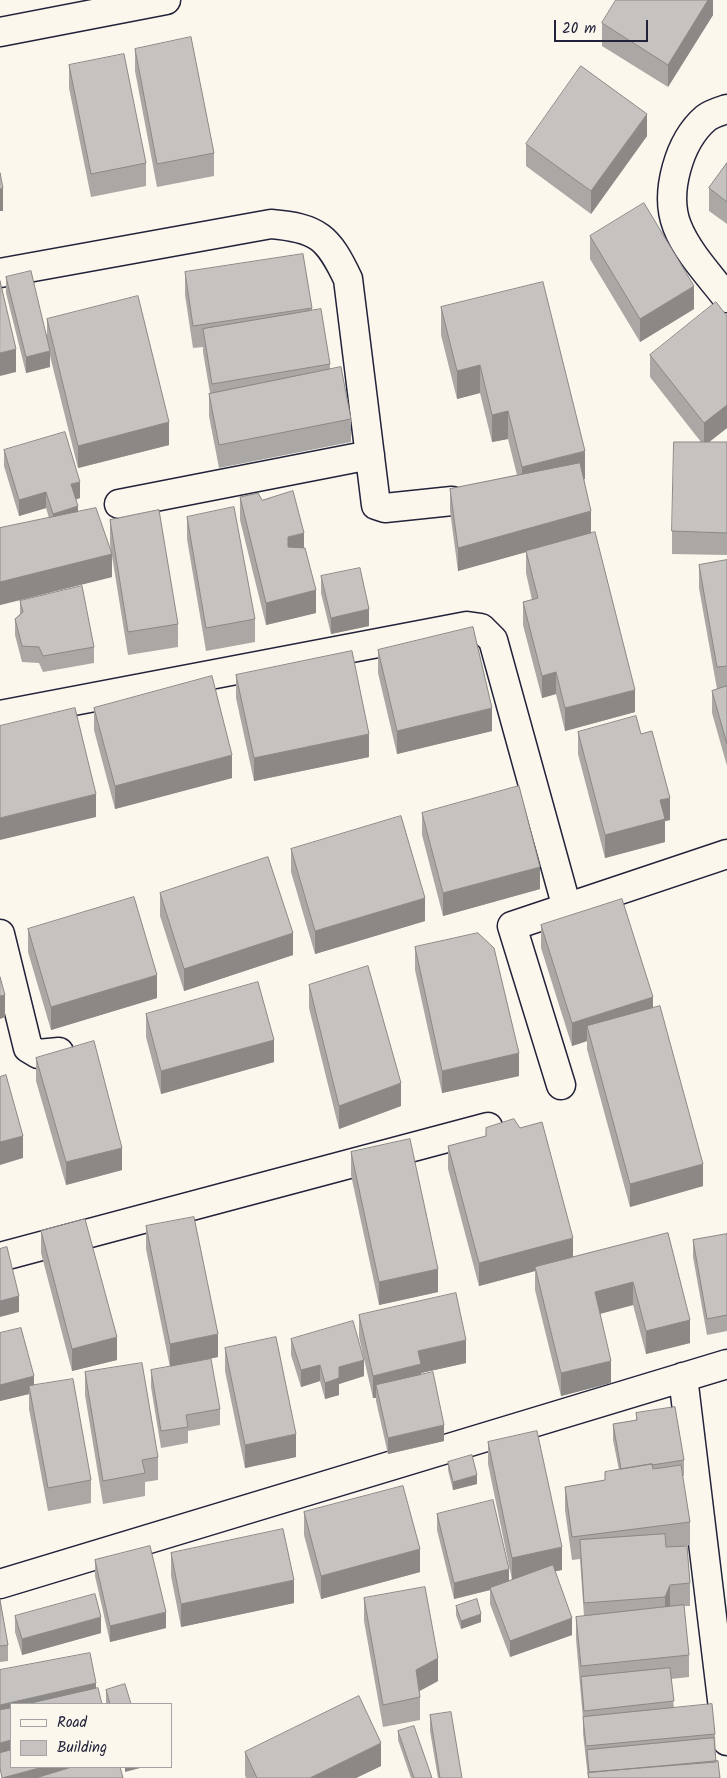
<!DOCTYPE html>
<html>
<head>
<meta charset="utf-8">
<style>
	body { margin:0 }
	#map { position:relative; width:727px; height:1778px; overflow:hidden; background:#fbf7ec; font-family:Kalam,sans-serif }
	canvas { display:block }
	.legend { position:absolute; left:10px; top:1703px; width:162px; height:65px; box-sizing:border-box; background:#fbf7ec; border:1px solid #a4a2a5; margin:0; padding:6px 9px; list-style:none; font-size:15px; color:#22223b }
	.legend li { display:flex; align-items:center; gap:10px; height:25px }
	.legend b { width:25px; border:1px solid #a4a2a5 }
	.scale { position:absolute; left:554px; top:20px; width:94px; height:22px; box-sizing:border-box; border:2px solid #22223b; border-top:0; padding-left:6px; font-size:15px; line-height:18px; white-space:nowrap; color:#22223b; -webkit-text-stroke:4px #fbf7ec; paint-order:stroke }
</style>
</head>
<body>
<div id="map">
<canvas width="727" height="1778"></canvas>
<ul class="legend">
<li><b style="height:6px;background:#fbf7ec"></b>Road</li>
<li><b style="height:14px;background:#c6c2c0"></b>Building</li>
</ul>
<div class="scale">20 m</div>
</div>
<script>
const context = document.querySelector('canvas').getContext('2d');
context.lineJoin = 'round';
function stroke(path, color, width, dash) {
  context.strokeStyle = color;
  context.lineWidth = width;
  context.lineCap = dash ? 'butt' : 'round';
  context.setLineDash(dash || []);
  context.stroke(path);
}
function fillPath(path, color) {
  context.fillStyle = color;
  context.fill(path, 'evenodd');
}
const minor = new Path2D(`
	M0,32L166,0
	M727,109C721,111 711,114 706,118C679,141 664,193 677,226C687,252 710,276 727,298
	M0,273L271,224C318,228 328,237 348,279L376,505L385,508L452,501
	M119,504L370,455
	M0,715L467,626L481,628L493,640L567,908
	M0,934L28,1048L38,1054L59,1052
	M561,1085L512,926L727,854
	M0,1257L488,1127
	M683,1377L727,1741
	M0,1584L727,1364`);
stroke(minor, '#22223b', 31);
stroke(minor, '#fbf7ec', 28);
fillPath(new Path2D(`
	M713,0V15L668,87L602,46V23Z
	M135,49L214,153V176L157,187L135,71Z
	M69,65L146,163V186L91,197L69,88Z
	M647,136L591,214L526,166V144Z
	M727,163V224L709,211V188Z
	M590,236L694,309L640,342L590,259Z
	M185,272L312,308V310L330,364V370L351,419V442L219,468L209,416V394L210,393L203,352V347L193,348L185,295Z
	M6,277L47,335V319L169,445L78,468L50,356V367L26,373L6,293Z
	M441,307L585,479H584L591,533L635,712L565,731L556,694L542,698L523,625V602L532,600L526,573V552L458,571L450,511V489L517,475L508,439L492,442L480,393L457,399L441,335Z
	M727,316V428L709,442H727V555L672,554V531L701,442L650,377V355Z
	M4,450L80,498L76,499L78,512L111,553L110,543V520L178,624V647L128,655L112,556V577L0,605V528L49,518L46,508L19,516L4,466Z
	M240,497L262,500L304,548L316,613L266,625L240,520Z
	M187,517L255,619V642L206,651L187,539Z
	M727,560V766L712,713V691L717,689L699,588V565Z
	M321,576L369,626L331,634L321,593Z
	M20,601L94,647V663L43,672L39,663L22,662L15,635V619L20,614Z
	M378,650L492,731L397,754L378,673Z
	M236,675L369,757L254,781L236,698Z
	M94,708L232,778L115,809L94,730Z
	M578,732L641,734L670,820L665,821V842L605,858L578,754Z
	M422,813L540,889L443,916L422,835Z
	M291,849L425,921L315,954L291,872Z
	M160,893L293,955L184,991L160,916Z
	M541,925L653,1008L703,1186L630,1207L587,1049V1041L572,1046L541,948Z
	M28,929L157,998L51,1030L28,952Z
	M415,947L519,1076L442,1093L415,970Z
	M309,985L401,1106L339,1129L309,1008Z
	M146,1014L274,1062L161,1094L146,1037Z
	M36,1058L122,1170L66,1185L36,1081Z
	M448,1146L573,1257L668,1233L690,1343L646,1354L633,1305L600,1314L611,1383L561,1396L535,1290V1271L479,1286L448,1169Z
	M351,1152L438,1292L379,1305L351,1175Z
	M146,1226L218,1357L170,1367L146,1249Z
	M41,1231L117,1360L72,1371L41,1253Z
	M727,1234V1331L707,1335L693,1257V1240Z
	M359,1315L466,1363L421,1373L444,1441L388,1454L376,1401V1398H373L359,1337Z
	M0,1333L34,1385L91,1480V1503L48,1511L29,1409V1394L0,1401Z
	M291,1339L364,1376L339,1384V1395L325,1399L320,1381L301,1387L291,1355Z
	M225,1348L296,1457L245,1468L225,1371Z
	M151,1370L220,1409V1425L188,1431V1443L161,1448L151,1387Z
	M85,1372L158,1457V1480L145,1482V1496L103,1504L85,1395Z
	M636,1413L684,1460V1476H682L690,1522V1545L684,1546L690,1583V1606H684L689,1655V1677L671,1679L674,1708L715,1734L716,1762L720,1778H588L583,1733V1719L576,1639V1617L584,1616L580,1559L572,1560L565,1510V1487L605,1480L619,1470L613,1440V1424L636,1420Z
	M488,1442L562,1570L555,1571L572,1635L510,1657L490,1604V1590L454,1599L437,1530V1514L509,1581L512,1580L488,1464Z
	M448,1462L477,1484L453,1490L448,1470Z
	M304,1512L420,1572L321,1599L304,1535Z
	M171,1553L294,1603L181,1627L171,1576Z
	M95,1560L166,1628L110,1642L95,1576Z
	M364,1598L438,1681L419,1691L420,1697V1720L383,1727L364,1621Z
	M0,1600L8,1645V1661L0,1662Z
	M456,1606L481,1622L461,1629L456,1615Z
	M15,1616L101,1633L22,1655L15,1632Z
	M106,1690L131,1704H106Z
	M430,1715L462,1778H438L430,1731Z
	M398,1731L432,1778H411L398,1740Z
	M245,1752L381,1766L356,1778H246L245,1775Z`), '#aaa7a5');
fillPath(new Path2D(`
	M708,0H713V15L668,87V65Z
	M647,114V136L591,214V191Z
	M3,188V211H0V189Z
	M694,286V309L640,342V319Z
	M16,349V372L0,376V353Z
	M50,351V367L26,373V357Z
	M480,365V393L457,399V371Z
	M727,405V428L704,446V423Z
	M508,411V439L492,442V415Z
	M169,422V445L78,468V446Z
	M585,451V479L522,495V467Z
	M80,482V498L71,501V484Z
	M46,492V508L19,516V500Z
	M78,506V523L53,530V514Z
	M591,511V534L458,571V548Z
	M304,533V555L288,560V537Z
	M112,554V577L0,605V582Z
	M316,590V613L266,625V603Z
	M369,609V626L331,634V618Z
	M556,672V694L542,698V676Z
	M635,690V712L565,731V708Z
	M492,708V731L397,754V731Z
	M369,734V757L254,781V758Z
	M232,755V778L115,809V786Z
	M96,794V817L0,840V818Z
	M670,798V820L665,821V842L605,858V835L660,800Z
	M540,867V889L443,916V893Z
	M425,898V921L315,954V931Z
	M293,933V955L184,991V969Z
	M157,975V998L51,1030V1007Z
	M5,995V1017L0,1019V996Z
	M653,997V1020L587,1026V1041L572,1046V1023Z
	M274,1040V1062L161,1094V1071Z
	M519,1053V1076L442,1093V1071Z
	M401,1083V1106L339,1129V1106Z
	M23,1136V1158L0,1165V1142Z
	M122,1148V1170L66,1185V1162Z
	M703,1164V1186L630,1207V1184Z
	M573,1238V1261L535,1267V1271L479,1286V1263Z
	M438,1269V1292L379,1305V1282Z
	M633,1282V1305L595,1315V1292Z
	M19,1296V1312L0,1317V1301Z
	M690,1320V1343L646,1354V1331Z
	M218,1334V1357L170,1367V1344Z
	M117,1337V1360L72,1371V1349Z
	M466,1340V1363L421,1373V1387L376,1385V1398H373V1376L418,1351Z
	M364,1360V1376L339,1384V1395L325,1399V1383L339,1367Z
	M611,1361V1383L561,1396V1373Z
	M320,1365V1381L301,1387V1370Z
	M34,1376V1392L29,1386V1394L0,1401V1385Z
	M444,1425V1441L388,1454V1438Z
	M296,1434V1457L245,1468V1445Z
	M477,1475V1484L453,1490V1482Z
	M562,1547V1570L512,1580V1558Z
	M420,1549V1572L321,1599V1576Z
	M509,1569V1585L490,1588V1590L454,1599V1583Z
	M294,1580V1603L181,1627V1604Z
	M670,1585V1608L665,1620V1597Z
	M166,1612V1628L110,1642V1626Z
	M481,1614V1622L461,1629V1621Z
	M101,1617V1633L22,1655V1639Z
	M572,1618V1635L510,1657V1641Z
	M438,1658V1681L416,1693V1670Z
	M96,1683V1699L75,1704H11V1719L0,1721V1705Z
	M11,1740V1756L0,1759V1743Z
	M381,1743V1766L356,1778H310Z
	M43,1767H102L61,1778H2Z
	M125,1767H144L125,1772Z`), '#8b8886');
const building = new Path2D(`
	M616,0H708L668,65L602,23Z
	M191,37L214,153L157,164L135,49Z
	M124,54L146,163L91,174L69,65Z
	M581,66L647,114L591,191L526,144Z
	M727,163V202L709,188Z
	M0,173L3,188L0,189Z
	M644,203L694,286L640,319L590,236Z
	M303,254L312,308L193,326L185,272Z
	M31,271L50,351L26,357L6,277Z
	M0,281L16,349L0,353Z
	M543,282L585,451L522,467L508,411L492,415L480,365L457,371L441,307Z
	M138,296L169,422L78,446L47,319Z
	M716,302L727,316V405L704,423L650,355Z
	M321,309L330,364L212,384L203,329Z
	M341,367L351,419L219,445L209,394Z
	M65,432L80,482L71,484L78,506L53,514L46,492L19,500L4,450Z
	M674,442H727V533L672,531Z
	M580,463L591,511L458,548L450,489Z
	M293,491L304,533L288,537V547L305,548L316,590L266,603L240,497L258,493L262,500Z
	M234,507L255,619L206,628L187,517Z
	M96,508L112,554L0,582V528Z
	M159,510L178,624L128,632L110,520Z
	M595,532L635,690L565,708L556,672L542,676L523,602L538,598L526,551Z
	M727,560V666L717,667L699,565Z
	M360,568L369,609L331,618L321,576Z
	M82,586L94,647L43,656L39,647L22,646L15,619L23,612L20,601Z
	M473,627L492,708L397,731L378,650Z
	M352,651L369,734L254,758L236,675Z
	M212,676L232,755L115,786L94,708Z
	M727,686V744L712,691Z
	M75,708L96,794L0,818V726Z
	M636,716L641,734L652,731L670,798L660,800L665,819L605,835L578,732Z
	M519,786L540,867L443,893L422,813Z
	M401,816L425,898L315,931L291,849Z
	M268,857L293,933L184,969L160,893Z
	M134,897L157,975L51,1007L28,929Z
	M622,899L653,997L572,1023L541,925Z
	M478,933L494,948L519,1053L442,1071L415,947Z
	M368,966L401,1083L339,1106L309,985Z
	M0,977L5,995L0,996Z
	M258,982L274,1040L161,1071L146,1014Z
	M660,1006L703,1164L630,1184L587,1026Z
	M94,1041L122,1148L66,1162L36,1058Z
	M6,1075L23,1136L0,1142V1077Z
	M514,1119L520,1128L542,1122L573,1238L479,1263L448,1146L486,1136V1128Z
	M410,1139L438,1269L379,1282L351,1152Z
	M194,1217L218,1334L170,1344L146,1226Z
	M85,1219L117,1337L72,1349L41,1231Z
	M668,1233L690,1320L646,1331L633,1282L595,1292L611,1361L561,1373L535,1267Z
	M727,1234V1315L707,1319L693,1240Z
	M7,1247L19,1296L0,1301V1249Z
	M456,1293L466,1340L418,1351L421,1364L373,1376L359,1315Z
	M353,1321L364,1360L339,1367V1378L325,1383L320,1365L301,1370L291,1339Z
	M21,1328L34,1376L0,1385V1333Z
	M276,1337L296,1434L245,1445L225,1348Z
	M211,1359L220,1409L186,1415L188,1427L161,1431L151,1370Z
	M142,1363L158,1457L142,1460L145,1473L103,1481L85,1372Z
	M433,1372L444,1425L388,1438L376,1385Z
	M73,1379L91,1480L48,1488L29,1386Z
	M675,1407L684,1460L652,1465V1464L621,1469L613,1424L637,1420L636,1413Z
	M537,1431L562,1547L512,1558L488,1442Z
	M472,1455L477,1475L453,1482L448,1462Z
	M652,1464L653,1469L681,1465L690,1522L572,1537L565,1487L605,1480V1472Z
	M403,1486L420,1549L321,1576L304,1512Z
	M493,1500L509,1569L454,1583L437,1514Z
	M283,1529L294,1580L181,1604L171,1553Z
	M665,1534L666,1547L687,1546L690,1583L670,1585L665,1597L584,1603L580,1540Z
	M150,1546L166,1612L110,1626L95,1560Z
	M553,1565L572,1618L510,1641L490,1588Z
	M425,1587L438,1658L416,1670L420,1697L383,1705L364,1598Z
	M95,1594L101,1617L22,1639L15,1616Z
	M477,1599L481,1614L461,1621L456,1606Z
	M0,1600L8,1645L0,1646Z
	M684,1605L689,1655L581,1666L576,1617Z
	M90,1653L96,1683L0,1705V1670Z
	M670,1668L674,1701L584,1711L581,1677Z
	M125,1684L131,1704H110L106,1690Z
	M98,1688L102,1704H27Z
	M359,1696L381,1743L310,1778H257L245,1752Z
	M712,1704L715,1734L586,1746L583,1717Z
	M11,1708V1740L0,1743V1710Z
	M451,1712L462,1778H440L430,1715Z
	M414,1726L432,1778H414L398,1731Z
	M714,1738L716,1762L589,1772L587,1750Z
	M11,1750V1767H43L2,1778L0,1768V1753Z
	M718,1761L720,1778H589L588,1773Z
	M72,1767H120L123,1778H36Z`);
fillPath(building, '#c6c2c0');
stroke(building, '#8b8886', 1);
</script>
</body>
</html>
